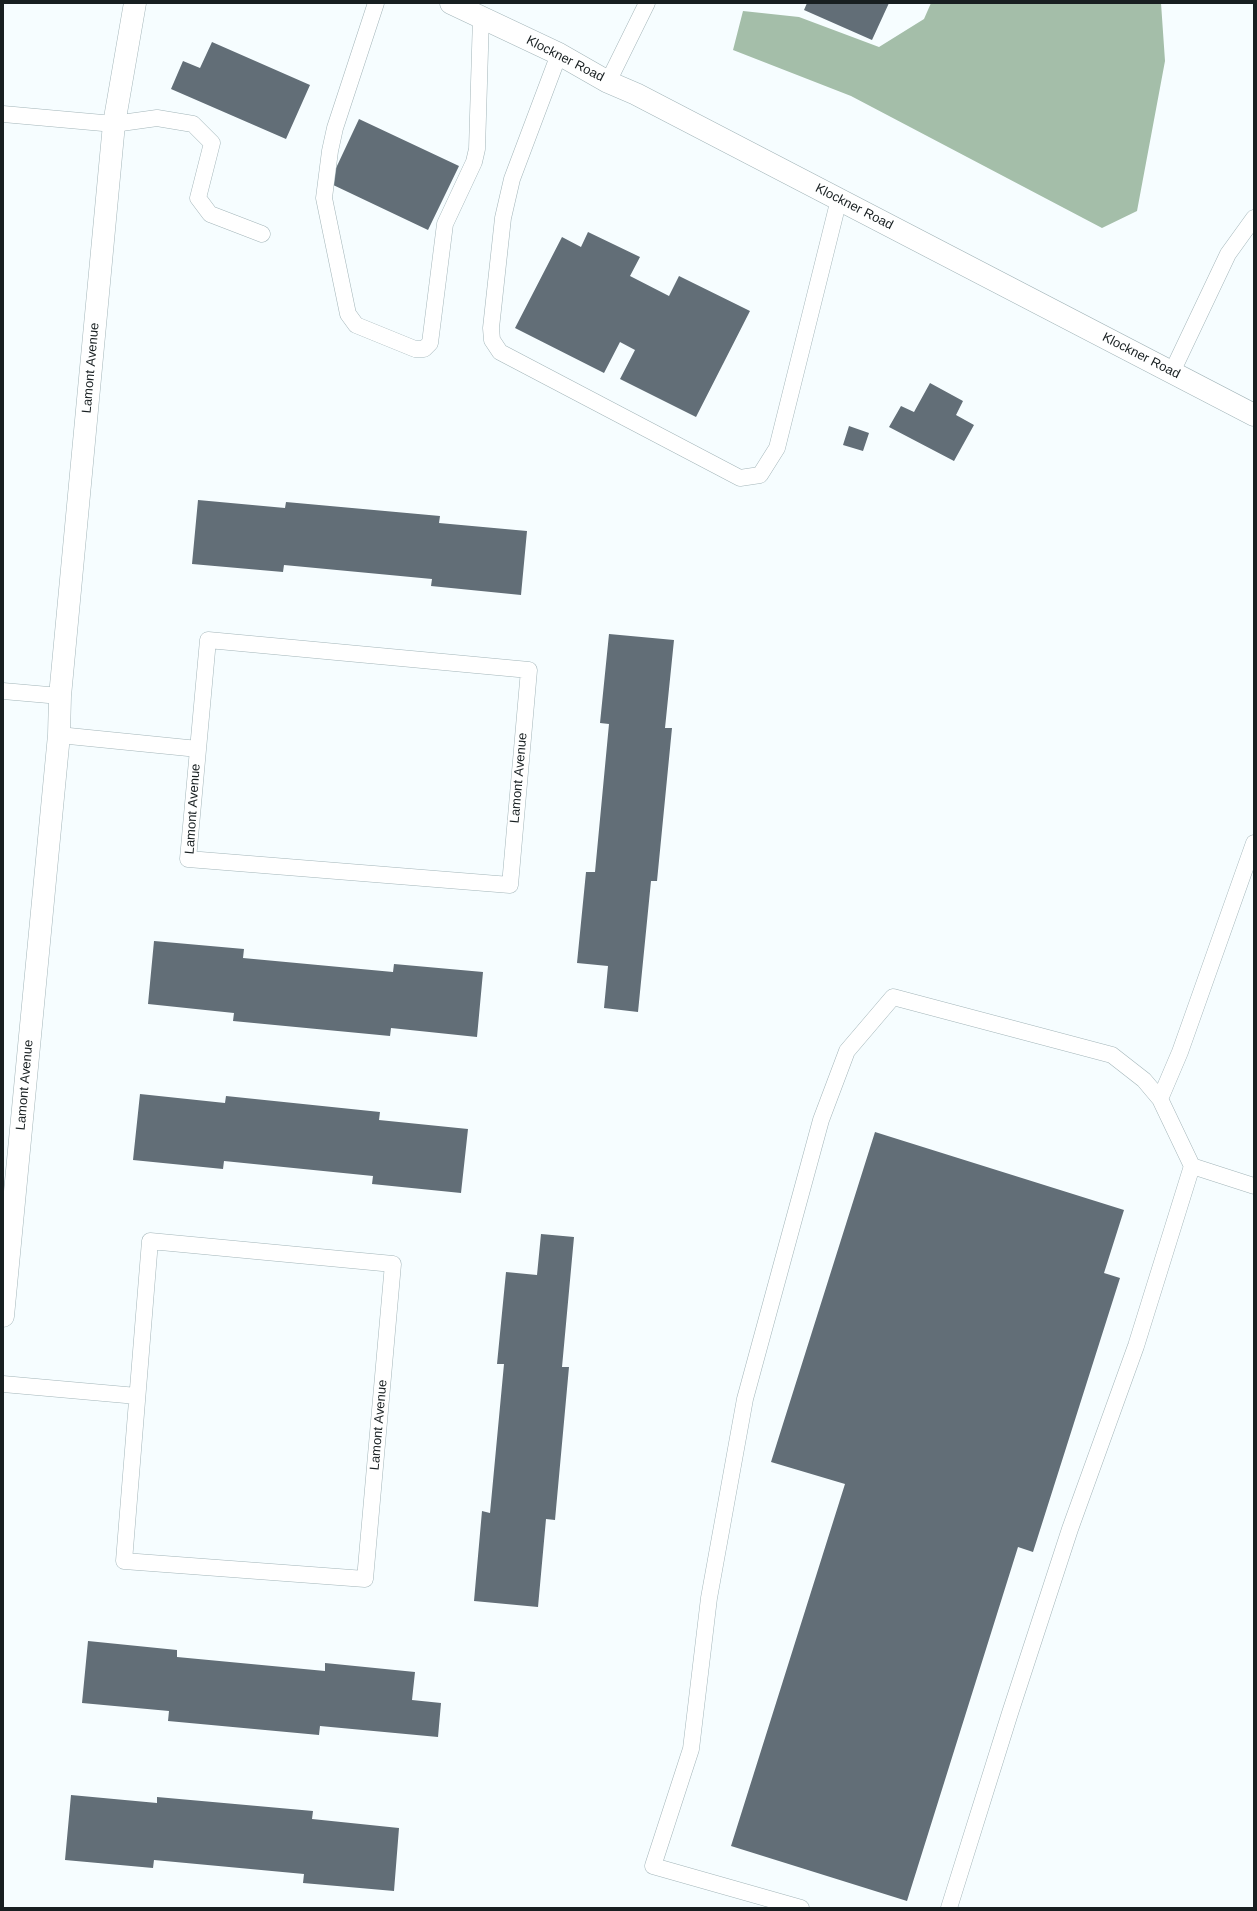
<!DOCTYPE html>
<html>
<head>
<meta charset="utf-8">
<style>
	body { margin:0 }
	#map { position:relative; width:1257px; height:1911px; overflow:hidden; background:#f6fdff; font-family:Helvetica,sans-serif }
	canvas { display:block }
	.frame { position:absolute; inset:0; border:4px solid #181f21; pointer-events:none }
</style>
</head>
<body>
<div id="map">
<canvas width="1257" height="1911"></canvas>
<div class="frame"></div>
</div>
<script>
const context = document.querySelector('canvas').getContext('2d');
context.lineJoin = 'round';
function fillPath(path, color) {
  context.fillStyle = color;
  context.fill(path, 'evenodd');
}
function stroke(path, color, width, dash) {
  context.strokeStyle = color;
  context.lineWidth = width;
  context.lineCap = dash ? 'butt' : 'round';
  context.setLineDash(dash || []);
  context.stroke(path);
}
function write(font, color, halo, rows, align = 'center') {
  context.font = font + ' Helvetica,sans-serif';
  context.lineWidth = 4;
  context.setLineDash([]);
  context.textBaseline = 'middle';
  context.strokeStyle = halo;
  context.fillStyle = color;
  for (const [text, x, y, turn = 0] of rows) {
    context.save();
    context.translate(x, y);
    context.rotate((+turn || 0) * Math.PI / 180);
    context.textAlign = isNaN(turn) ? turn : align;
    if (halo) context.strokeText(text, 0, 0);
    context.fillText(text, 0, 0);
    context.restore();
  }
}
fillPath(new Path2D(`
	M931,3H1161L1165,61L1137,211L1102,228L851,96L733,50L743,11L799,17L879,47L924,19Z`), '#a4bea9');
fillPath(new Path2D(`
	M807,3H889L872,40L804,10Z
	M212,42L310,85L286,139L171,89L183,61L200,68Z
	M359,119L459,166L428,230L329,183Z
	M588,232L640,257L630,276L669,296L679,276L750,311L696,417L620,379L635,350L620,342L604,373L515,328L562,237L581,247Z
	M930,383L963,401L956,415L974,425L954,461L889,427L901,406L914,412Z
	M849,426L869,433L863,451L843,445Z
	M198,500L285,508L286,502L440,516L439,523L527,531L521,595L431,586L432,579L284,565L283,572L192,564Z
	M609,634L674,640L665,728H672L657,881H651L638,1012L604,1008L608,966L577,963L586,872H595L609,724L600,723Z
	M154,941L244,949L243,958L393,972L394,964L483,972L477,1037L391,1028L390,1036L233,1021L234,1013L148,1004Z
	M140,1094L225,1103L226,1096L380,1112L379,1120L468,1129L461,1193L372,1184L373,1176L224,1161L223,1169L133,1160Z
	M875,1132L1124,1210L1104,1273L1120,1278L1033,1552L1018,1547L907,1901L731,1846L845,1484L771,1462Z
	M541,1234L574,1237L562,1367H569L555,1520L546,1519L538,1607L474,1601L482,1511L490,1513L504,1364H497L506,1272L537,1275Z
	M88,1641L177,1650V1657L325,1671V1663L415,1672L412,1700L441,1703L438,1737L320,1726L319,1735L168,1721L169,1711L82,1703Z
	M71,1795L157,1803V1797L313,1811L312,1819L399,1828L394,1891L303,1883L304,1874L154,1860L153,1868L65,1860Z`), '#626e77');
const service = new Path2D(`
	M376,3L335,128L330,151L324,198L348,314L356,325L415,349H424L430,343L445,224L474,162L477,149L481,17
	M559,54L512,179L503,218L491,328L492,340L500,352L740,478L760,475L777,448L839,199
	M608,82L647,3
	M3,114L114,124L157,118L193,124L212,143L198,198L210,214L262,234
	M1172,372L1228,254L1254,218
	M208,640L529,670L510,885L188,859Z
	M3,691L60,696
	M59,735L198,749
	M1160,1099L1180,1052L1254,843
	M1192,1166L1254,1186
	M150,1241L393,1264L365,1579L124,1561Z
	M3,1384L137,1396
	M801,1908L653,1866L691,1749L709,1598L745,1399L821,1120L847,1051L893,997L1112,1055L1144,1080L1160,1099L1192,1166L1136,1346L1070,1529L1010,1713L949,1908`);
const minor = new Path2D(`
	M3,1316L59,735L60,696L114,124L135,3`);
const secondary = new Path2D(`
	M451,3L559,54L608,82L636,94L1254,415`);
stroke(service, '#a3b5b9', 17);
stroke(minor, '#a3b5b9', 23);
stroke(secondary, '#a3b5b9', 23);
stroke(service, '#fff', 16);
stroke(minor, '#fff', 22);
stroke(secondary, '#fff', 22);
write('13px', '#181f21', '#fff', [
	["Klockner Road",565,59,27],
	["Klockner Road",854,207,27],
	["Klockner Road",1141,356,27],
	["Lamont Avenue",91,368,-85],
	["Lamont Avenue",519,778,-85],
	["Lamont Avenue",193,809,-86],
	["Lamont Avenue",25,1085,-85],
	["Lamont Avenue",379,1425,-85]
]);
</script>
</body>
</html>
